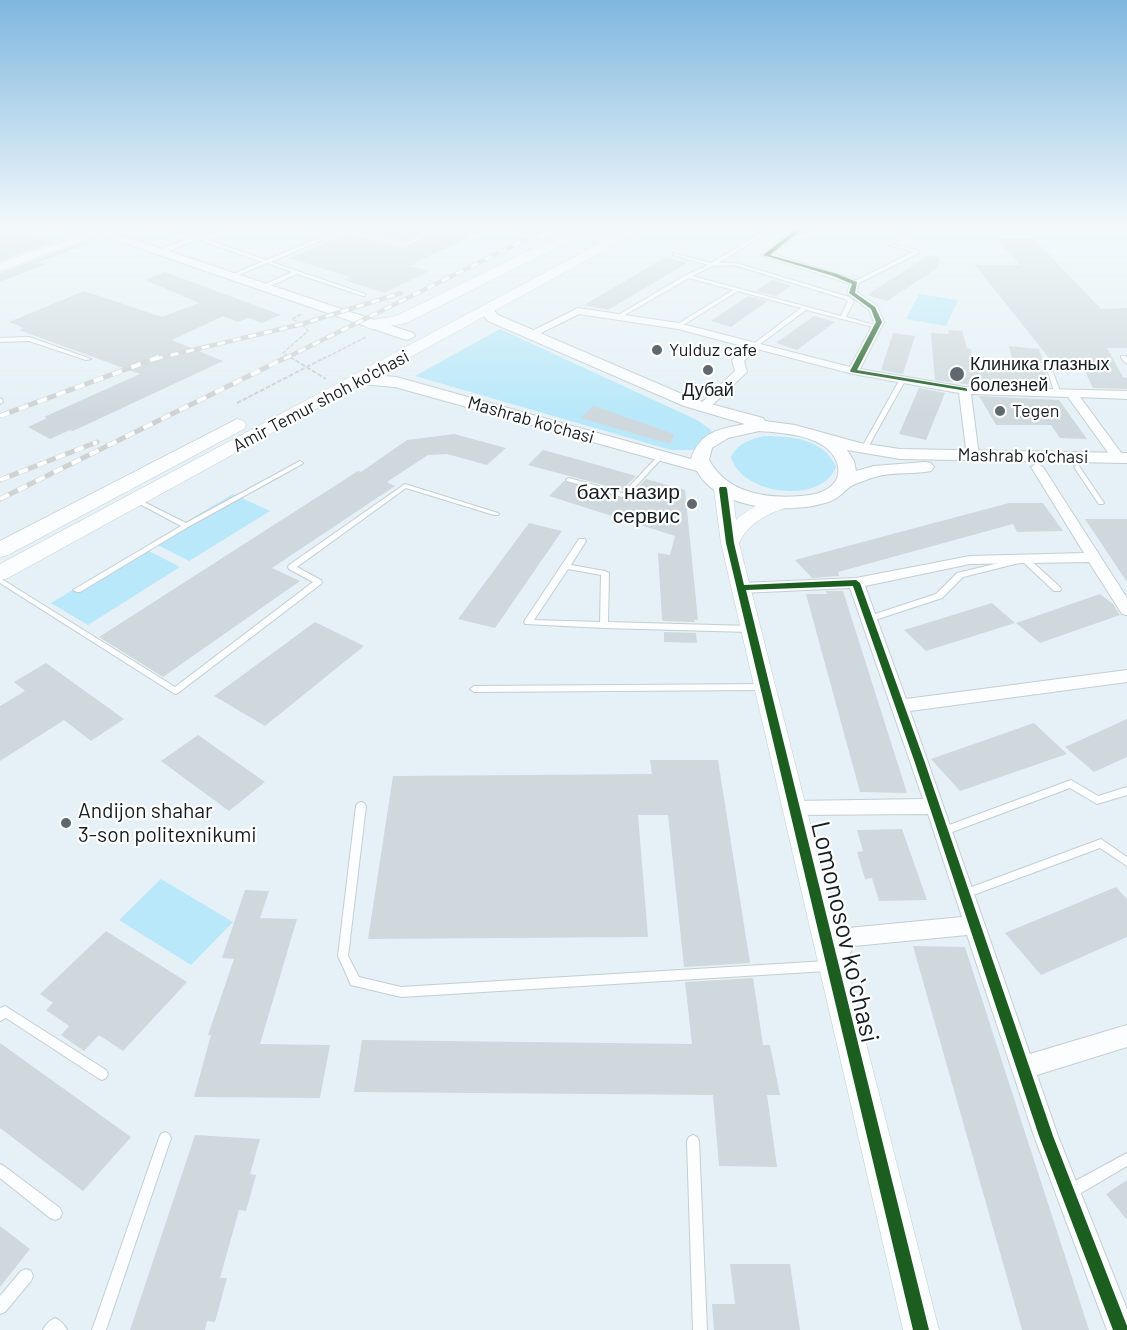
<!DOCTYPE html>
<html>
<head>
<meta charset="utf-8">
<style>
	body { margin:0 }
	canvas { display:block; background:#e5f1f6 }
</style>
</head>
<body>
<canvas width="1127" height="1330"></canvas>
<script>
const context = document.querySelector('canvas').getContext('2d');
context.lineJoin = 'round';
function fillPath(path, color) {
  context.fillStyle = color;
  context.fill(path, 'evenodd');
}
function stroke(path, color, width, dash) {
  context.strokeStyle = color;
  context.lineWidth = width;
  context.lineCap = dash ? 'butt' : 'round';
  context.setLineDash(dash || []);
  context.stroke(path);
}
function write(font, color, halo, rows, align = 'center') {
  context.font = font + ' Barlow,sans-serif';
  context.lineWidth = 4.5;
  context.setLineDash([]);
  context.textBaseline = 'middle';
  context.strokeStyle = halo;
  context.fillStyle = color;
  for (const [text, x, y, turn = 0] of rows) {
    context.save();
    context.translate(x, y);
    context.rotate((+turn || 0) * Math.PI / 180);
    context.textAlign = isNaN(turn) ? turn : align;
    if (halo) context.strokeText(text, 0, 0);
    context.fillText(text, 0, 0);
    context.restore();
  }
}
fillPath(new Path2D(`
	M919,294L958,300L946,326L906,319Z
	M500,329L697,420L711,430L713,436L696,450H671L415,376Z
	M764,436C792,436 824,439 836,467C822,505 741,495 731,457C738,443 749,440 764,436Z
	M233,494L270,511L189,561L152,542Z
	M143,548L180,567L88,625L51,603Z
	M161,879L233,922L191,965L119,920Z`), '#b8e8f9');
fillPath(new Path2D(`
	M0,227H26L22,230L23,233L52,242L0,261Z
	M362,227H431L404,242L357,229Z
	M445,227H490L409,266L429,271L385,293L344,280L350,277L289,258L346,234L404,248Z
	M997,239H1034L1101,309L1127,308V348H1107L1123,377L1127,378V389L1093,388L1080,361L1049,358L975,265H1020Z
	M86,241L90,243L39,262L46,264L0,282V273Z
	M929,255L940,258L937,268L887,301L867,295Z
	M666,257L687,263L608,310L584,305Z
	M165,272L281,315L262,323L248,318L238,322L223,316L172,340L223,361L73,431L70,430L50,439L28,427L47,418L44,417L140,374L19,330L24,328L9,322L84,291L162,317L199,303L145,280Z
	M772,280L791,286L776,296L756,291Z
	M748,296L768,301L731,327L711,321Z
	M814,316L835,322L797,350L776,343Z
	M948,330L962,331L967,348L971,349L974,366L1016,370L1015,365L1044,368L1050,387L972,385L935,380L931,333L949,334Z
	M893,333L915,336L903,374L881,370Z
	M1009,346L1039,349L1043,361L1012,358Z
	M919,388L945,393L926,440L899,434Z
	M979,396L1059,400L1087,439L1060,438L1051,425H996Z
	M594,406L674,434L670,444L580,418Z
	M454,434L506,448L487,465L447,454L428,455L387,482L395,486L272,568L300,581L163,677L99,637L358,471L361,472L407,440Z
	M543,450L580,460L636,476L622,490L528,465Z
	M646,479L685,490L698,620H694L695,622L663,621L662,619L658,553L670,555L675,536L549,496L564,481L626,499Z
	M1009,503H1043L1063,531L1017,532L1013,524L838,572L839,576L812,578L795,560Z
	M1085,519H1127V582Z
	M529,523L562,531L495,628L458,619Z
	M825,591H843L907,793L860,792L806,594H828Z
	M1100,594L1113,604L1120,615L1040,643L1016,623Z
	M992,603L1015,623L926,651L904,630Z
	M315,622L364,646L265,726L214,696Z
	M664,632L696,633L697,643L664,642Z
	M46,663L124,719L91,741L64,720L0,761V706L25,691L14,682Z
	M1127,719V757L1094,772L1065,747Z
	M1034,723L1067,754L960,791L931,759Z
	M198,735L265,782L229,811L161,761Z
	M650,760H718L750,963L684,967L668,815H638L648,937L368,939L393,776L652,774Z
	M902,829L927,900L879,901L872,878L865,879L857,852L863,851L857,830Z
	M1116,887L1127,899V937L1041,975L1005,933Z
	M245,890L269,891L260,918L297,919L260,1044L330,1045L320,1098L194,1097L211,1035H208L234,959L222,958Z
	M106,931L187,982L123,1051L99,1035L84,1051L61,1035L69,1026L46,1010L53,1003L40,994Z
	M913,946L965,947L1089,1330H1022Z
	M753,978L763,1045H770L780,1095H767L777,1167L719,1166L713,1095L354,1092L362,1040L692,1044L685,982Z
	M0,1043L131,1137L83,1191L0,1128Z
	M195,1135L260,1139L250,1174L256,1175L246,1211L239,1210L220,1278H227L215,1322L207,1321L205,1330H130Z
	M1127,1180V1220L1106,1194Z
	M0,1226L30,1249L0,1287Z
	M730,1264H790L800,1330H714L712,1304H735Z`), '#cfd9dd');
const service = new Path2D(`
	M31,227H38L30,231L68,243L64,244L24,231Z
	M163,227H171L266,260L339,230L332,227H340L404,244L437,227H443L405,246L343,231L271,262L365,294V296H363L297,274L263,289H259V287L292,272L267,263L232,278H228V276L262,262Z
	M771,227H777L718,263H736L849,297L854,301L846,317L878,326V328L806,310L756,347H752V345L801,308L738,291L680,327H676V325L733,290L689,278L618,319L613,318L686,275L708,265L673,255V253L711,263ZM734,265L845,299L848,301L841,316L692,276L713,266Z
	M912,227H918L892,244L919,251V253L857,284H853V282L913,252L886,244Z
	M0,338L29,337L91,359L86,360L29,341L0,342Z
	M1121,356H1125L1127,358V364L1121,358Z
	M1003,359L1050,364L1061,394L1058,396L1055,394L1046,366L1001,362V360Z
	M903,377L906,379L867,449L864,451L862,450L861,449L900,379Z
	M0,398L2,399L3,402L0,404Z
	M661,454L664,456L663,457L626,497H622L567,481L566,480L569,478L623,493L659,455Z
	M300,461L303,463L302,464L188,527L80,592H77L73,590L181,526L134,501V499H138L186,523Z
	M1077,465L1079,466L1104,503L1103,504H1099L1098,503L1074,467Z
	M405,484L498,513L499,514L498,515H494L406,488L297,567L321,580L322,582L321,584L178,693L175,694L0,583V578L175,687L313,582L289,569L288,567L289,565Z
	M579,539H585L586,541L571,565L605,571L609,573L608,622L750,626L754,629L750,632L604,628L525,624L524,622L525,620ZM568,569L601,575L600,622L534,620Z
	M1024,557H1027L1060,587L1061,589L1060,591H1054L1023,562L963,577L942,598L872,621H866L865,619L866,617L936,594L957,573Z
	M764,684L768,687L764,690L474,692L470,689L474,686Z
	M1071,780L1098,796L1127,787V795L1097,804L1070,788L944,835L941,834L939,831L941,828Z
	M361,802L364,803L366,806L348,956L359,977L401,987L827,961L831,963L832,966L831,969L827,971L401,997L355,986L351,985L338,956L356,806L358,803Z
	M1101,839L1127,857V866L1100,848L965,898L961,897L960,894L961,891Z
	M5,1006L106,1070L108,1074L106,1078L102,1080L98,1078L6,1018L0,1021V1008Z
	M165,1132L169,1134L171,1138L106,1330H92L159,1138L161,1134Z
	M693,1135L697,1137L699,1141L707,1330H693L687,1141L689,1137Z
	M1127,1153V1166L1076,1196L1071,1197L1066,1196L1065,1191L1066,1186Z
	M0,1164L4,1166L60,1208L62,1213L60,1218L55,1220L50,1218L0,1178Z
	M26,1269L31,1271L33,1276L31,1281L5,1312L0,1314V1296L21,1271Z
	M55,1318C61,1321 64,1324 67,1330H43C46,1324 49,1321 55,1318Z`);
const minor = new Path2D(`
	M213,227H226L160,255L152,253Z
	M797,227H807L773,254L858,281L857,292L877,306L884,322L860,369L965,387L1127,391V399L1080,397L1125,458L1124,461H1114L1068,397L971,394L979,456L973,460L967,456L959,393L853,374L757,349L744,361L747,372L745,374L707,410L703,411L697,407L735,371L732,360L746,347L678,329L579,314L535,336L531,337L526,334L578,308L678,323L850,367L874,322L869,310L847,293L850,284L761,255Z
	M1037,463L1043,467L1127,598V615L1122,614L1089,562L970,564L865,586L906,699L1127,670V682L910,711L1030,1054L1127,1025V1047L1037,1075L1058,1136L1127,1309V1330H1107L1034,1136L967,935L854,946L839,972L831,975L823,972L820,965L840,930L848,928L962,917L928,814L794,815L787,813L784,808L787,803L794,801L923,799L850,588L741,593L733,588L741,583L856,578L970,556L1084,553L1031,467Z`);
const tertiary = new Path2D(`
	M96,229L100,230V234L0,271V263Z
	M723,484L729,485L732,489L736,520C747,510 769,496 785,500L788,504L785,508C765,515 749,523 739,543L939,1330H903L721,543L714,489L717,485Z`);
const secondary = new Path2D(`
	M78,227H97L413,333L415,336L408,340L403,339Z
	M488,308L493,309L498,315L696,400L763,418L765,421L795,425L860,443L900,449L1127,453V463L900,459L847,450L854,461L856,471L874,466L925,462L931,463L934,467L931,471L925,472C909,474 890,472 875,477C868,479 860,482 853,485C845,489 841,497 831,501C794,515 718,511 697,471L395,387L360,384L352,379L360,374L396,377L691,459C700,431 720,429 745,424L684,406L488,321L481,312ZM759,431C784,433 831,435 838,466C839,472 838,479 834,483C826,493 812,495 801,496C766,499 727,493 709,460L712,448L728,438Z`);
const primary = new Path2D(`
	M630,227H647L8,578L0,580V564L602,242L584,240L566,243L406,323L372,329L366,327L364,324L366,321L396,316L557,237L584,232L615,236Z
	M237,419L244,421L246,425L244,429L8,555L0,557V541Z`);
stroke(service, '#c4ced2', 2);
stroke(minor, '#c4ced2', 2);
stroke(tertiary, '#c4ced2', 1);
stroke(secondary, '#c4ced2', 2);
stroke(primary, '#c4ced2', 1);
stroke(new Path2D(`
	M293,359L283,353L308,331L302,324L292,319L302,314
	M323,359L366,337`), '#ccd0d2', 1.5, [4, 1.5]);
stroke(new Path2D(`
	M290,357L326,379
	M237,403L326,357`), '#ccd0d2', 2, [4.5, 2]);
fillPath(service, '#fbfdfe');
fillPath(minor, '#fbfdfe');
fillPath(tertiary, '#fbfdfe');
fillPath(secondary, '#fbfdfe');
fillPath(primary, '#fbfdfe');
const railFar1 = new Path2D(`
	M155,359L302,324L401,293
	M284,359L551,227`);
const rail = new Path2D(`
	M0,416L159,357
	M0,480L97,442
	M0,499L287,357`);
stroke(railFar1, '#ced2d2', 4.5);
stroke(rail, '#ced2d2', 5);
stroke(railFar1, '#fff', 3, [8]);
stroke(rail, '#fff', 4, [10]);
fillPath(new Path2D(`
	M799,227H805L770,255L837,274L857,282L855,293L875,307L882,322L857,370L965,388L967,389V391L851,372L850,371L876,322L871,309L849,293L852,284L833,276L763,255Z
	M720,487H726L727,489L734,543L744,585L856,580L860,583L924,760L1053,1136L1127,1326V1330H1113L1039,1136L914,760L853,586L746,590L929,1330H913L726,543L719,489Z`), '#1b5e20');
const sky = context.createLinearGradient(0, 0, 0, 414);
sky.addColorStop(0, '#7fb7de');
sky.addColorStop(0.55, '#f3f9fb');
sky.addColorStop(1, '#f3f9fb00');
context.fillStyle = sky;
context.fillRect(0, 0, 1127, 414);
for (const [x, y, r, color] of [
	[657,350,6,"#5f686c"],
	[708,370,6,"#5f686c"],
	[957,374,8,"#5f686c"],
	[1000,411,6,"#5f686c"],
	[692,504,6,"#5f686c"],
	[66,823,6,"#5f686c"]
]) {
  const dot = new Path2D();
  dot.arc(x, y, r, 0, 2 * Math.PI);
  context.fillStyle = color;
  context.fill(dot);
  stroke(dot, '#fff', 2);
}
write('18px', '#171e21', '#fff', [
	["Yulduz cafe",669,350],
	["Клиника глазных",970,364],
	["болезней",970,385],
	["Дубай",708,390,"center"],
	["Tegen",1012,411]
], 'left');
write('18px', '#171e21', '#fff', [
	["Amir Temur shoh ko'chasi",321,401,-28],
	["Mashrab ko'chasi",531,420,16],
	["Mashrab ko'chasi",1023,456,1]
]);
write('21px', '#171e21', '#fff', [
	["бахт назир",680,492],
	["сервис",680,516],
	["Andijon shahar",78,811,"left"],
	["3-son politexnikumi",78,835,"left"]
], 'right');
write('26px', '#171e21', '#fff', [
	["Lomonosov koʻchasi",845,932,77]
]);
</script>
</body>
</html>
